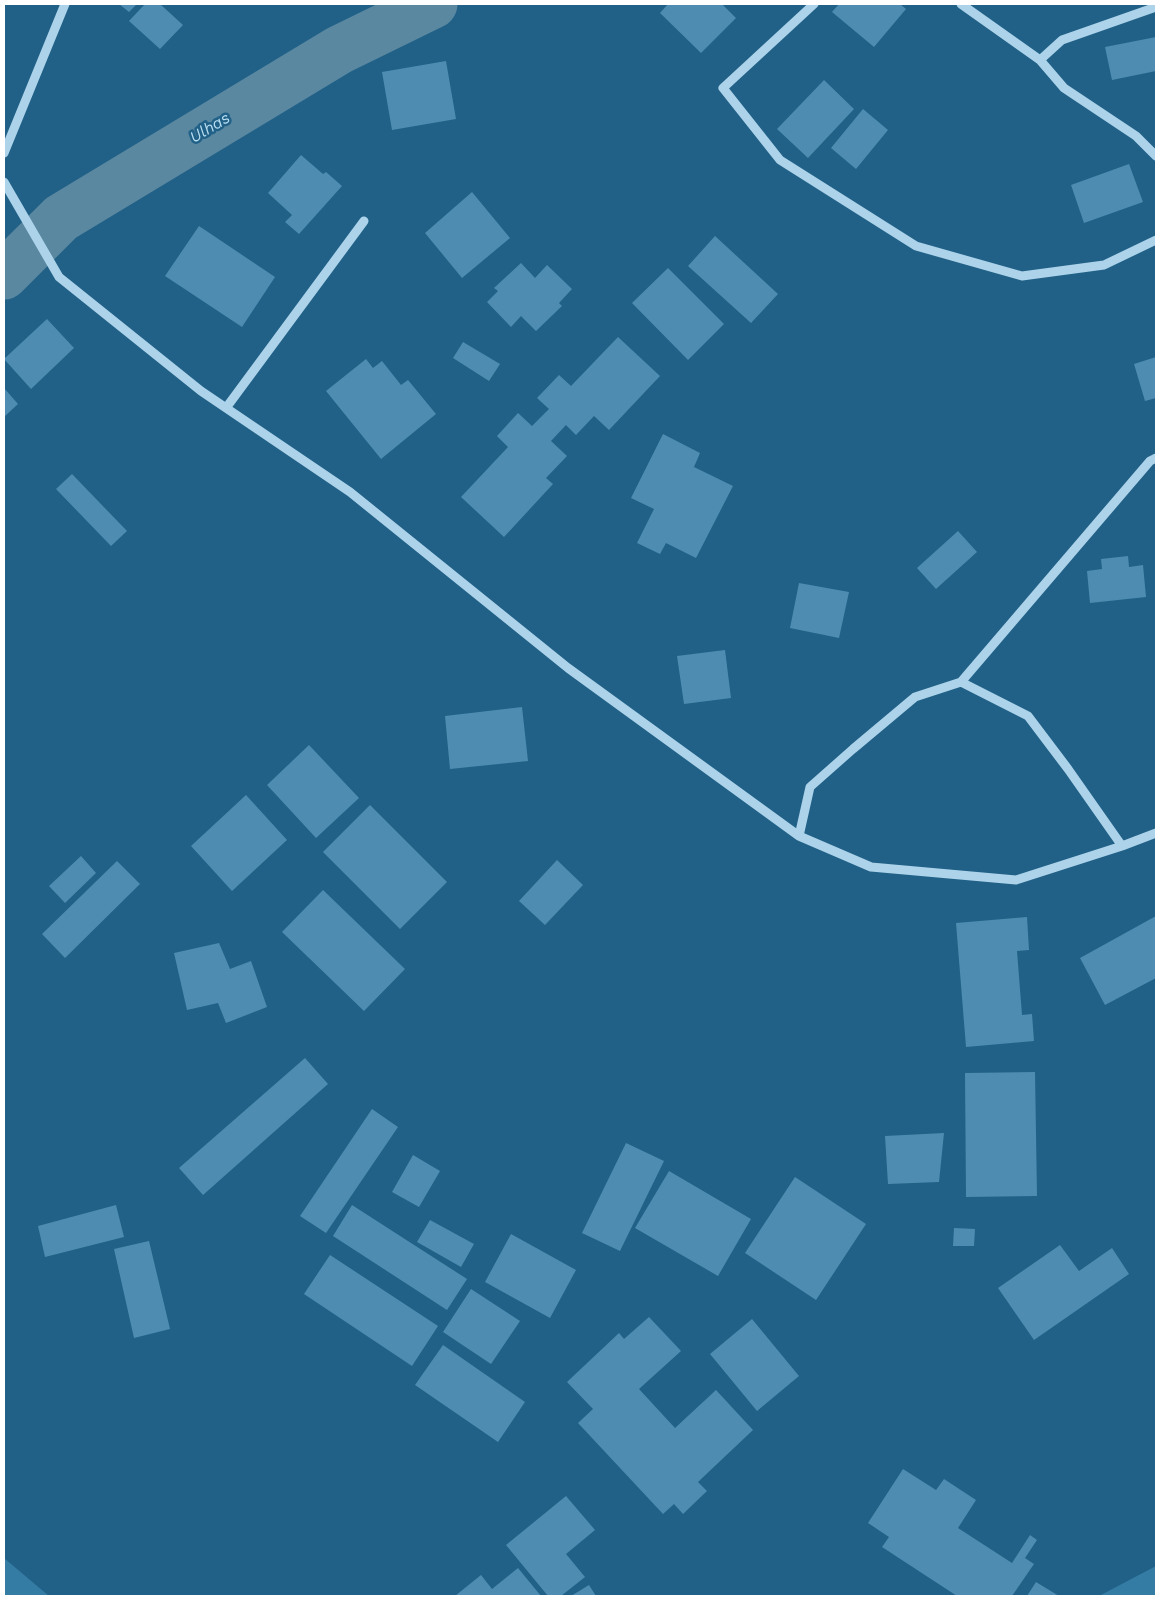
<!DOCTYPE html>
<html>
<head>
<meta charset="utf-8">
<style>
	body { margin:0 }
	#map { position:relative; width:1160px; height:1600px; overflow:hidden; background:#216187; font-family:"Work Sans",sans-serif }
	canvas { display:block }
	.frame { position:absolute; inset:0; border:5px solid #fff; pointer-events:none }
</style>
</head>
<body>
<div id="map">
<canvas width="1160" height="1600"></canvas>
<div class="frame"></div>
</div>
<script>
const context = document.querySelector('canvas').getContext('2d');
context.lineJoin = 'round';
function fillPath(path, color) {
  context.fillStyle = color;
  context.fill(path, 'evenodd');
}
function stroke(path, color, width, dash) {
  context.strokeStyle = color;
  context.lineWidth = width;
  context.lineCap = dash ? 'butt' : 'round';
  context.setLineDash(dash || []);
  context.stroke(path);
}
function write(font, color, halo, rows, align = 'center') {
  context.font = font + ' "Work Sans",sans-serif';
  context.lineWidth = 5;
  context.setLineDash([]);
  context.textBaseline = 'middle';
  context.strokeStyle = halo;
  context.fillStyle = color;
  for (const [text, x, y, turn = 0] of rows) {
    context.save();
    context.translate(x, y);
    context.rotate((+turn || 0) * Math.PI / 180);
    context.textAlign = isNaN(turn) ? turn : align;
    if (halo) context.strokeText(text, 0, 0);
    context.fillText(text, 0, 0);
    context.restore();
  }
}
fillPath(new Path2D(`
	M4,1558L49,1596H4Z
	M1156,1566V1596H1099Z`), '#357ca4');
stroke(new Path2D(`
	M4,275L61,218L339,50L433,4`), '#5b88a1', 49);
fillPath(new Path2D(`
	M119,4H137L129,12Z
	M145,4H160L183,25L160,49L129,21Z
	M668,4H722L736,18L701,53L660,13Z
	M839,4H900L906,9L874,47L832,12Z
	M1156,37V71L1112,80L1105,47Z
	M446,61L456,119L392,130L382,72Z
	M824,80L854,109L808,158L777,129Z
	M863,109L888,130L856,169L831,148Z
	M301,155L323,174L326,172L342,186L299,234L285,222L292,215L268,193Z
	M1129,164L1143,202L1084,223L1071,185Z
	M472,192L510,238L462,278L425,233Z
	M199,226L275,277L242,327L165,276Z
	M715,236L778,294L751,323L688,266Z
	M521,263L535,278L547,265L572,289L559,303L562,306L536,331L521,316L511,327L487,302L498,291L494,288Z
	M668,268L724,324L688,360L632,303Z
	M47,319L74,348L31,389L4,359Z
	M618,337L660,376L609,430L594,416L576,435L566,425L551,441L567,456L546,478L553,484L504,537L461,497L508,447L497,436L518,413L532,426L549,409L537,398L559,375L571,386Z
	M463,342L500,364L489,381L453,358Z
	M1156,357V398L1145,401L1134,364Z
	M366,359L373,368L382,361L401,385L408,380L436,414L381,459L326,391Z
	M4,388L18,404L4,417Z
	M663,434L700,453L694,467L733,486L696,558L666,543L660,554L637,543L654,509L631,498Z
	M72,474L127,531L111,546L56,489Z
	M958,531L977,552L936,589L917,568Z
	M1128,556L1129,567L1143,565L1146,597L1090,603L1087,571L1102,569L1101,559Z
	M799,583L849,592L839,638L790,628Z
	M725,650L731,698L684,704L677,656Z
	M522,707L528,761L450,769L445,716Z
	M309,745L359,798L316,838L267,785Z
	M246,795L287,840L232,891L191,846Z
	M370,805L447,882L400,929L323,852Z
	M81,856L96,873L65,903L49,886Z
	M557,860L583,885L545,925L519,901Z
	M117,861L140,884L65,958L42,934Z
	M323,890L405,969L364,1011L282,932Z
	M1156,916V978L1105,1005L1080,958Z
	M1027,917L1029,950L1017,951L1022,1015L1032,1014L1034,1041L966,1047L956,923Z
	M219,943L230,969L251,961L267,1007L226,1023L218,1003L187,1010L174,953Z
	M305,1058L328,1084L203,1195L179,1168Z
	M1035,1072L1037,1196L966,1197L965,1073Z
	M372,1109L398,1127L326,1233L300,1216Z
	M944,1133L939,1182L888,1184L885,1136Z
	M626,1143L664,1161L620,1251L582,1233Z
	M413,1155L440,1171L419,1207L392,1192Z
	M669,1171L751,1219L718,1276L635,1228Z
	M795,1177L866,1224L816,1300L745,1253Z
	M116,1205L124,1237L45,1257L38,1226Z
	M352,1205L467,1279L447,1310L333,1236Z
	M430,1220L474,1244L461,1267L417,1242Z
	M954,1228L975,1229L974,1246H953Z
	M511,1234L576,1270L550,1318L485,1282Z
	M149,1241L170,1329L134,1338L114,1249Z
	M1060,1245L1079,1271L1112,1248L1129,1274L1034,1340L998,1288Z
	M330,1255L438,1326L412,1366L304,1294Z
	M471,1289L520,1321L491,1364L443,1332Z
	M649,1317L681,1351L639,1389L675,1428L716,1390L753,1430L698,1482L707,1491L683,1514L674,1504L663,1514L578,1423L593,1409L567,1382L619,1333L624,1339Z
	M752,1319L799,1376L757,1411L710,1354Z
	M443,1345L525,1402L498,1442L415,1385Z
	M903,1469L936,1490L944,1479L976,1500L958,1528L1012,1563L1030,1535L1037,1540L1025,1558L1034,1564L1012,1596H957L882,1547L889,1537L868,1523Z
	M566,1496L595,1530L566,1554L585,1577L561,1596H548L506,1545Z
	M518,1568L541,1596H455L481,1575L492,1589Z
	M1036,1582L1059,1596H1027Z
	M589,1585L596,1596H571Z`), '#4e8db1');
stroke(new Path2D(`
	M814,4L723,88L780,160L916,246L1022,276L1104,265L1156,240
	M961,4L1040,60L1064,88L1136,136L1156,156
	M1040,60L1062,40L1156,7
	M4,153L65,4
	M4,182L59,277L201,391L350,492L568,668L799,836L871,867L1016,880L1122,846L1156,833
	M226,408L364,221
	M961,682L1150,461L1156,458
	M799,836L810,787L853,749L915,697L961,682L1028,716L1068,769L1122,846`), '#acd3ea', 9);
write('italic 16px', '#b7ddf1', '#216187', [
	["Ulhas",210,128,-31]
]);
</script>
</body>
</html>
